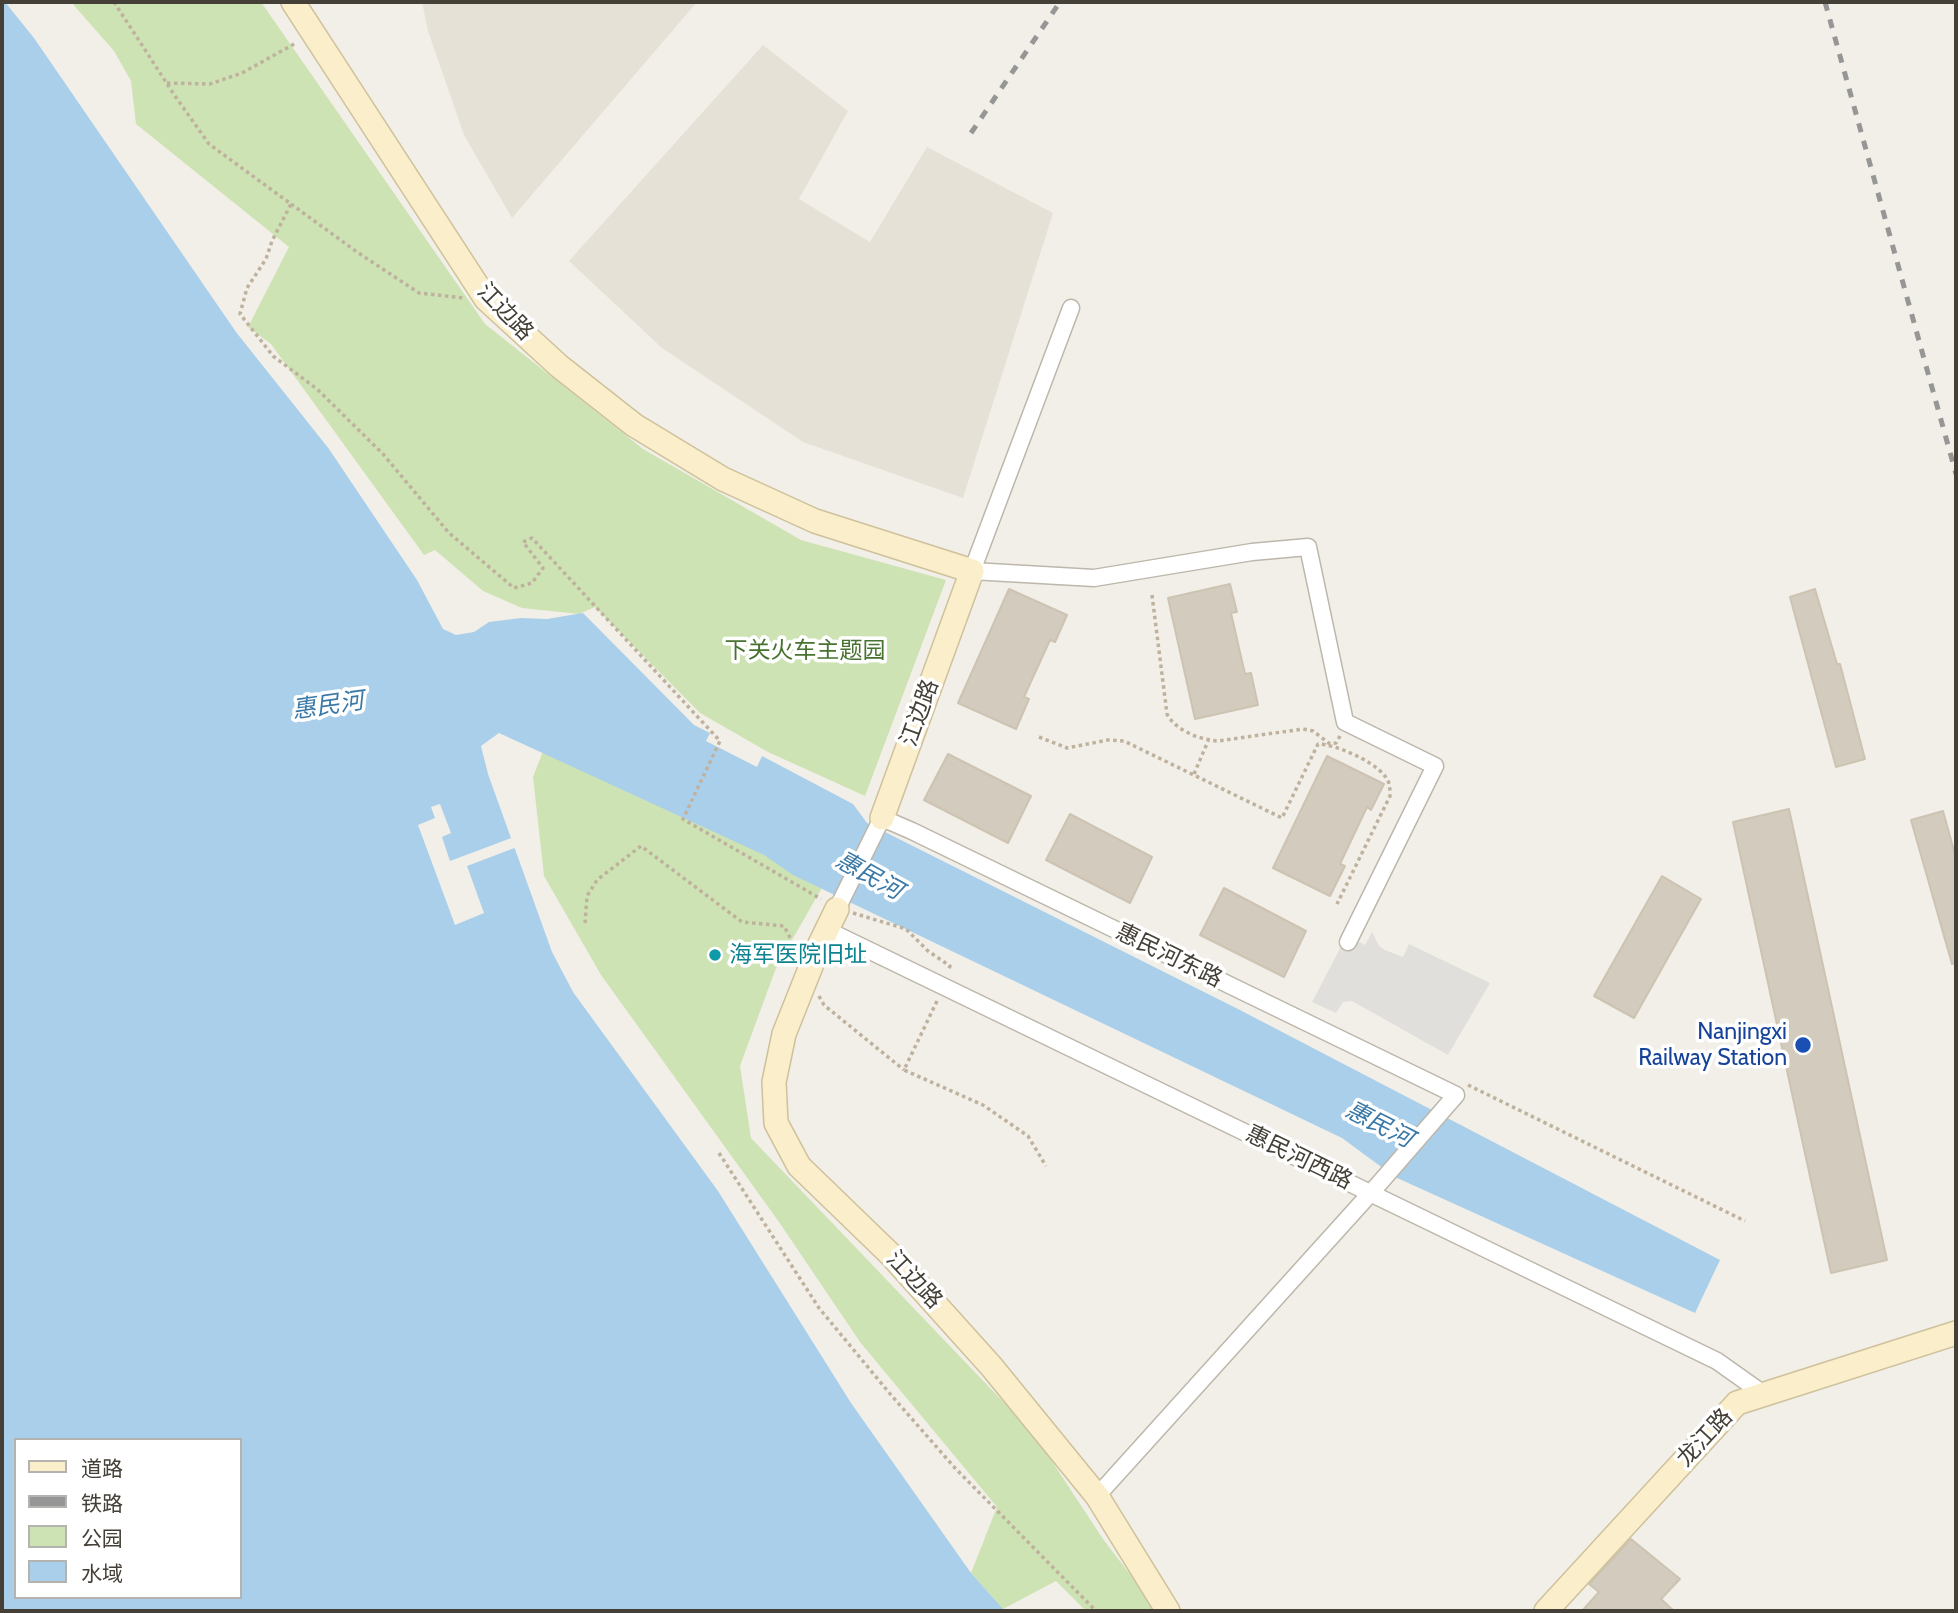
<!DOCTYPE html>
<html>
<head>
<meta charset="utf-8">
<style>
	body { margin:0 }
	#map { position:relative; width:1958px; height:1613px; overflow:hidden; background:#f2efe8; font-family:Cabin,"Noto Sans SC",sans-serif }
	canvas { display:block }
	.frame { position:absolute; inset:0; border:4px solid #454037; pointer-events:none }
	.legend { position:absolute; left:14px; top:1438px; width:228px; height:161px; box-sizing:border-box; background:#fff; border:2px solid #b5b3af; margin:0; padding:9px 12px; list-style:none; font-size:21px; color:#454037 }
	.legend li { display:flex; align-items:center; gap:14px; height:35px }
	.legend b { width:35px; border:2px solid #b5b3af }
</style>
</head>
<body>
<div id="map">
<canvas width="1958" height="1613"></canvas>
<div class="frame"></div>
<ul class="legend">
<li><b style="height:9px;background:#faeecb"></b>道路</li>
<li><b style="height:9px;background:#969696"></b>铁路</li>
<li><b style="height:19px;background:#cee3b4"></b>公园</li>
<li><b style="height:19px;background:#aacfea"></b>水域</li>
</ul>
</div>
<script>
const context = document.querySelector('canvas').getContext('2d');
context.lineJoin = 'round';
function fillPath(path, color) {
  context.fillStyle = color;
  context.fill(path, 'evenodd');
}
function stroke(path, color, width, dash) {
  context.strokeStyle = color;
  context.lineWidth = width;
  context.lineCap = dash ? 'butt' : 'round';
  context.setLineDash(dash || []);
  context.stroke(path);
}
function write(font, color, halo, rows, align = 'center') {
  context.font = font + ' Cabin,"Noto Sans SC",sans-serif';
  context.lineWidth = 7;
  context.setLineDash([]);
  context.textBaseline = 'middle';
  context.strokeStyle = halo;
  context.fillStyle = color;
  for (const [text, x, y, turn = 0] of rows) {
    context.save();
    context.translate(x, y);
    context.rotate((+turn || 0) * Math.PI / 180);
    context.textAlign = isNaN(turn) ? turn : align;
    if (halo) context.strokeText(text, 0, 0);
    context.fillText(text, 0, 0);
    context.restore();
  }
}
fillPath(new Path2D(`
	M422,2H697L512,218L464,135L428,31Z
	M763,45L848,111L799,199L870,242L927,147L1053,213L963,498L803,442L662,348L569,261Z`), '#e6e1d6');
fillPath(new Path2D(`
	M71,2H261L485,324L643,449L801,540L946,580L865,796L768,752L700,713L595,607L579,614L522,608L483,591L435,550L424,555L271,344L248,327L289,247L136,124L131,81L114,51Z
	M543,751L827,879L776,968L740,1066L751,1138L1034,1434L1103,1539L1158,1611H1086L1056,1581L1003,1609L971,1573L997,1507L860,1342L779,1222L601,975L544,876L533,777Z`), '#cee3b4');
fillPath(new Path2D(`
	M1372,932L1379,946L1385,950L1403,957L1409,944L1490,983L1448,1055L1352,1001L1343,1002L1336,1013L1312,1002L1347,935L1365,945Z`), '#e1dfdc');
fillPath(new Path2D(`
	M2,2H5L34,38L236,332L329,449L417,580L443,629L456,635L474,632L489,622L521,618L547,619L583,613L694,725L710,733L706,741L757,767L762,756L853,804L867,823L1238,1009L1720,1260L1695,1313L1395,1177L1342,1138L793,875L764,855L499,733L481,746L488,774L552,952L573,992L718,1191L851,1403L971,1573L1005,1611H2ZM16,1440H240V1597H16Z`), '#aacfea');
fillPath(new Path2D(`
	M440,804L451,833L442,837L450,861L514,837L517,847L467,866L484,913L455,925L418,825L435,818L431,807Z`), '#f2efe8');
const building = new Path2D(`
	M1230,584L1237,612L1231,613L1245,674L1251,673L1258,705L1195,719L1168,598Z
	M1009,589L1067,615L1055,642L1050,640L1024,697L1029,699L1016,729L958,703Z
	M1815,589L1837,664H1840L1865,759L1836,767L1790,597Z
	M948,754L1031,796L1008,843L924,800Z
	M1327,756L1384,784L1371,810L1367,807L1340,864L1345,866L1330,896L1273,868Z
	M1789,809L1887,1260L1831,1273L1733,822Z
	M1943,811L1956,858V963L1952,964L1911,820Z
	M1070,814L1152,857L1130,903L1046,860Z
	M1662,876L1701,899L1634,1018L1594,996Z
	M1224,888L1306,931L1284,977L1200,935Z
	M1631,1539L1680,1579L1661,1599L1674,1611H1582L1599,1592L1589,1584Z`);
fillPath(building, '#d3cbbe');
stroke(building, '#cdc3b2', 2);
const street = new Path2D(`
	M1071,308L972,571L1094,578L1252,552L1308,547L1345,722L1435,766L1348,942
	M837,909L882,818L912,831L1456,1095L1377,1186L1097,1496
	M827,930L1717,1361L1765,1395`);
const secondary = new Path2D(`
	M293,2L486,299L559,366L634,425L723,479L815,521L972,571L882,818
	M837,909L819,946L784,1034L774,1082L776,1123L799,1166L891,1255L991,1366L1097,1496L1168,1611
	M1546,1611L1737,1403L1956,1333`);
stroke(street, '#bdb7ab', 19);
stroke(secondary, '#cec19b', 26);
stroke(new Path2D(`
	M114,2L175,96L209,144L291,204L272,241L266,259L247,288L240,314L273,356L317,389L383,454L449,533L514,588L532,583L543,568L523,542L532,538L720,741L683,819L821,899
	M167,83L210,84L242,73L296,43
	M291,204L357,252L419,293L464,298
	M1152,595L1167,714C1175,730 1200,740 1218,741L1303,729L1313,731L1330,744L1336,743L1340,736
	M1039,737L1067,748L1108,740L1124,741L1282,818L1318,744C1335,744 1373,761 1384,775C1390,781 1390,788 1390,796L1337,904
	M1194,774L1208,741
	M853,913L906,929L928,951L950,966L948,971
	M585,923L587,896L597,880L641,846L742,922L784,926L797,951
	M819,996L824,1005L904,1070
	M937,1001L904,1070L983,1105L1028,1136L1046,1166
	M1468,1085L1745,1221
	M719,1153L819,1308L891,1395L955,1468L1096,1611`), '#beb29e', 3.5, [3.5, 3.5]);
stroke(street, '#fff', 16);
stroke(secondary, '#faeecb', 23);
stroke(new Path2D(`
	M1825,2L1956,474
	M971,133L1060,2`), '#969696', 5, [9, 9]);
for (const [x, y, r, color] of [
	[715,955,7,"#0f9aa8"],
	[1803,1045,9,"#1a4fb4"]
]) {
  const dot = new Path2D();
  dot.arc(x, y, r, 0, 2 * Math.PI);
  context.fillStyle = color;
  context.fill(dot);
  stroke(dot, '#fff', 2.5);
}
write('23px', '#454037', '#fff', [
	["江边路",505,312,46],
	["江边路",920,713,-70],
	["惠民河东路",1169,956,26],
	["惠民河西路",1299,1158,26],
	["江边路",914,1280,47],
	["龙江路",1705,1438,-47]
]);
write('23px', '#487230', '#fff', [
	["下关火车主题园",805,651]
]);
write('23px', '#0d838f', '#fff', [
	["海军医院旧址",729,955]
], 'left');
write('23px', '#164399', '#fff', [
	["Nanjingxi",1787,1032],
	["Railway Station",1787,1058]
], 'right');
write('italic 24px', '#3a79a8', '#fff', [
	["惠民河",328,706,-8],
	["惠民河",869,876,29],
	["惠民河",1379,1125,27]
]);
</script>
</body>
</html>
